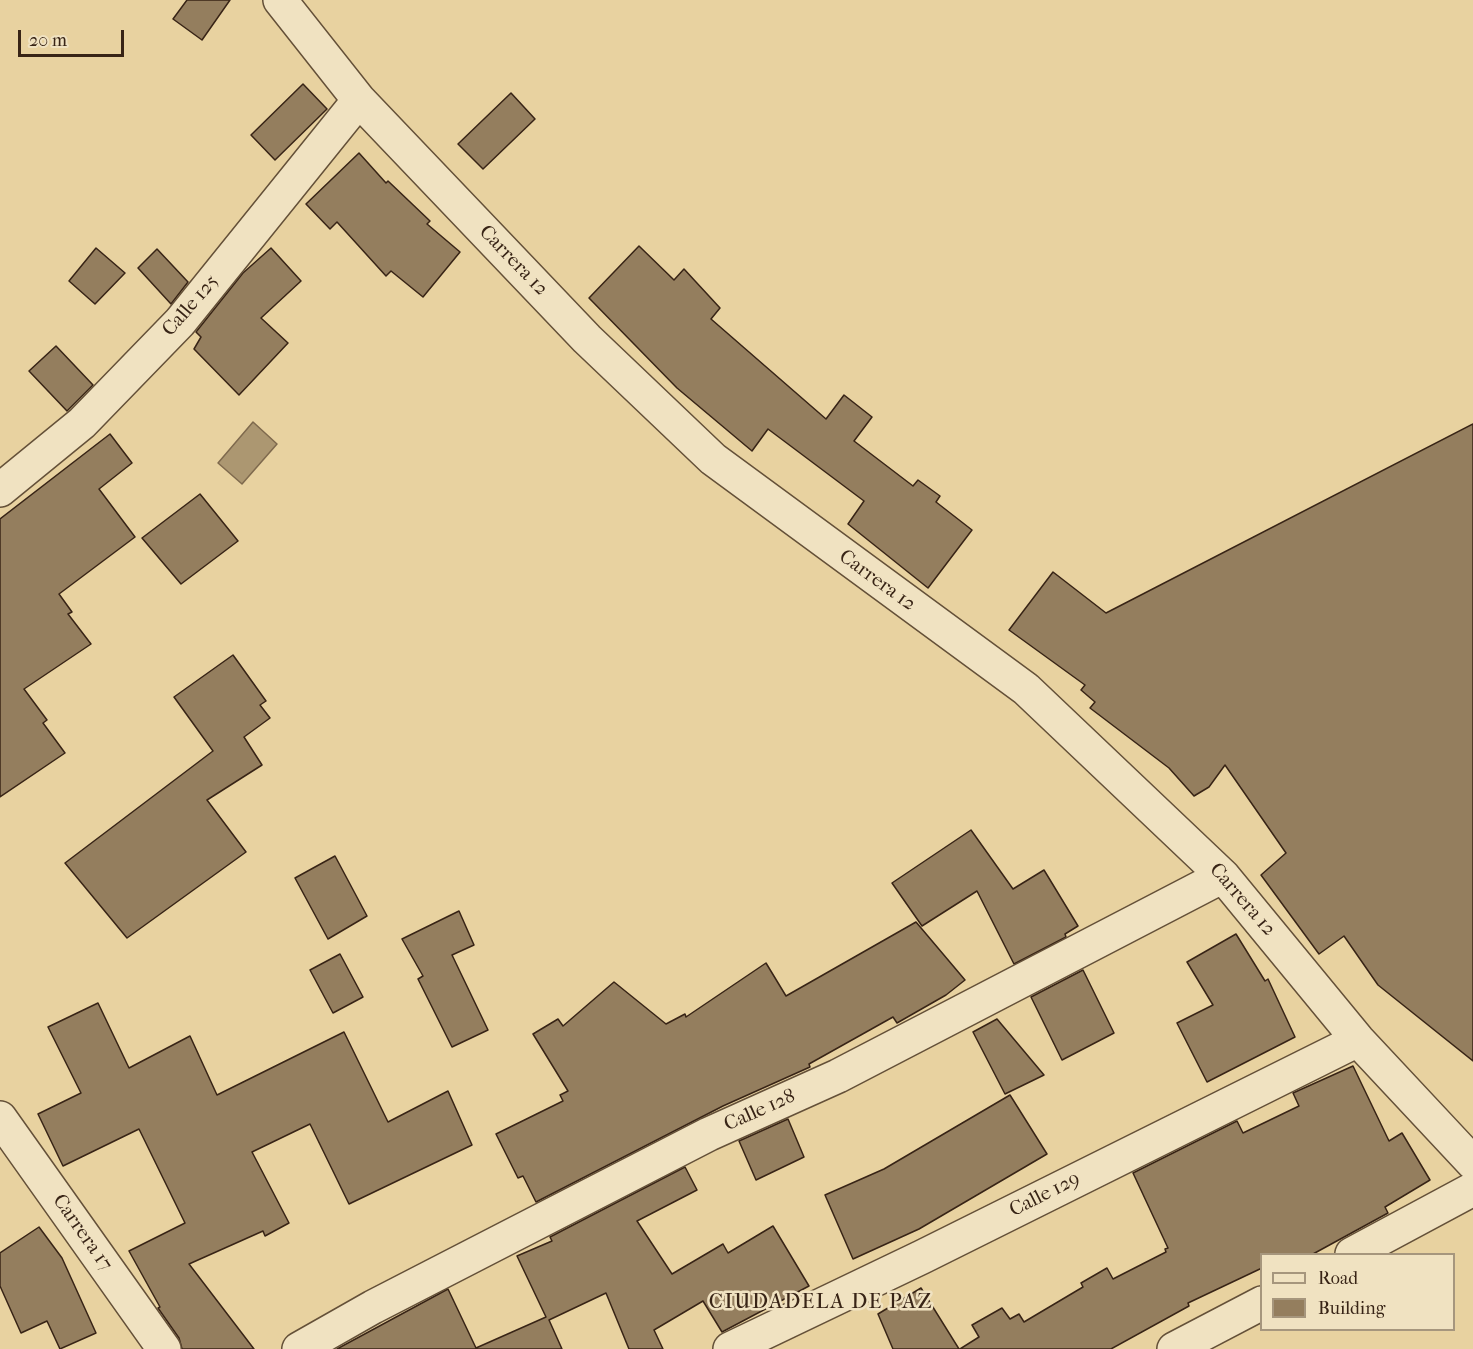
<!DOCTYPE html>
<html>
<head>
<meta charset="utf-8">
<style>
	body { margin:0 }
	#map { position:relative; width:1473px; height:1349px; overflow:hidden; background:#e8d2a0; font-family:"IM FELL French Canon",serif }
	canvas { display:block }
	.legend { position:absolute; left:1260px; top:1253px; width:195px; height:78px; box-sizing:border-box; background:#f0e2c1; border:2px solid #a6967d; margin:0; padding:8px 10px; list-style:none; font-size:18px; color:#382416 }
	.legend li { display:flex; align-items:center; gap:12px; height:30px }
	.legend b { width:30px; border:2px solid #a6967d }
	.scale { position:absolute; left:18px; top:30px; width:106px; height:27px; box-sizing:border-box; border:3px solid #382416; border-top:0; padding-left:8px; font-size:18px; line-height:21px; white-space:nowrap; color:#382416; -webkit-text-stroke:4px #f0e2c1; paint-order:stroke }
</style>
</head>
<body>
<div id="map">
<canvas width="1473" height="1349"></canvas>
<ul class="legend">
<li><b style="height:8px;background:#f0e2c1"></b>Road</li>
<li><b style="height:16px;background:#947e5e"></b>Building</li>
</ul>
<div class="scale">20 m</div>
</div>
<script>
const context = document.querySelector('canvas').getContext('2d');
context.lineJoin = 'round';
function fillPath(path, color) {
  context.fillStyle = color;
  context.fill(path, 'evenodd');
}
function stroke(path, color, width, dash) {
  context.strokeStyle = color;
  context.lineWidth = width;
  context.lineCap = dash ? 'butt' : 'round';
  context.setLineDash(dash || []);
  context.stroke(path);
}
function write(font, color, halo, rows, align = 'center') {
  context.font = font + ' "IM FELL French Canon",serif';
  context.lineWidth = 5;
  context.setLineDash([]);
  context.textBaseline = 'middle';
  context.strokeStyle = halo;
  context.fillStyle = color;
  for (const [text, x, y, turn = 0] of rows) {
    context.save();
    context.translate(x, y);
    context.rotate((+turn || 0) * Math.PI / 180);
    context.textAlign = isNaN(turn) ? turn : align;
    if (halo) context.strokeText(text, 0, 0);
    context.fillText(text, 0, 0);
    context.restore();
  }
}
const water = new Path2D(`
	M253,422L277,444L242,484L218,463Z`);
fillPath(water, '#ac9771');
stroke(water, '#7e694d', 1.5);
const building = new Path2D(`
	M187,0H230L202,40L173,19Z
	M303,84L327,109L275,160L251,135Z
	M511,93L535,119L483,169L458,144Z
	M359,153L386,183L388,181L430,221L427,224L460,252L423,297L391,271L386,276L337,222L330,229L306,204Z
	M639,246L674,280L684,269L720,308L711,319L826,419L844,395L872,417L854,441L913,486L918,480L940,496L936,502L972,530L928,588L848,524L864,501L768,429L752,451L677,388L589,298Z
	M96,248L125,273L95,304L69,281Z
	M271,248L301,281L261,318L288,343L239,395L194,349L201,337L196,332L243,273Z
	M157,249L188,282L171,304L138,268Z
	M56,346L93,385L67,411L29,371Z
	M1473,424V1061L1378,985L1344,936L1319,954L1261,875L1286,853L1225,765L1209,787L1194,796L1169,768L1090,708L1095,702L1081,690L1085,685L1009,630L1053,572L1106,613Z
	M110,434L132,463L99,489L135,537L59,594L72,612L68,614L91,644L24,689L47,720L43,723L65,753L0,797V519Z
	M200,494L238,541L181,584L142,538Z
	M233,655L266,701L260,705L270,718L244,737L262,765L207,800L246,852L127,938L65,863L213,751L174,697Z
	M971,830L1013,889L1044,870L1078,926L1065,934L1066,937L1014,964L977,891L922,926L892,883Z
	M335,856L367,916L328,939L295,878Z
	M459,911L474,945L452,955L488,1030L452,1047L418,979L423,976L402,939Z
	M916,922L965,980L946,995L897,1023L893,1017L809,1064L810,1067L723,1106L536,1202L523,1176L518,1178L496,1134L563,1101L560,1095L568,1091L533,1034L558,1019L563,1026L614,982L666,1024L685,1014L686,1017L766,963L786,996Z
	M1236,934L1265,981L1268,979L1295,1037L1207,1082L1177,1023L1213,1005L1187,962Z
	M340,954L363,997L333,1013L310,970Z
	M1083,970L1114,1033L1062,1060L1031,997Z
	M98,1003L129,1068L190,1036L217,1095L344,1032L388,1122L448,1091L472,1145L349,1204L310,1124L252,1152L289,1223L265,1236L263,1231L189,1264L254,1349H182L179,1338L158,1308L160,1307L129,1251L185,1223L139,1129L63,1166L38,1114L81,1093L48,1027Z
	M997,1019L1044,1075L1005,1094L973,1032Z
	M1353,1066L1389,1141L1402,1133L1430,1180L1385,1207L1388,1213L1313,1254H1262V1268L1188,1303L1189,1306L1111,1349H960L979,1337L972,1325L1002,1308L1010,1319L1019,1314L1024,1322L1083,1287L1081,1283L1107,1268L1113,1279L1166,1252L1165,1249L1168,1248L1133,1173L1237,1121L1243,1133L1299,1106L1293,1093Z
	M1010,1095L1047,1154L919,1229L853,1259L825,1195L884,1169Z
	M788,1119L804,1157L756,1180L739,1141Z
	M685,1167L697,1190L637,1221L672,1274L723,1244L728,1253L773,1226L809,1286L722,1332L703,1301L654,1330L663,1349H629L606,1293L549,1320L562,1349H337L448,1289L476,1348L546,1317L517,1256L552,1241L550,1237Z
	M39,1227L62,1258L96,1333L60,1349L47,1321L21,1333L0,1286V1253Z
	M921,1288L959,1349H893L878,1314Z`);
fillPath(building, '#947e5e');
stroke(building, '#382416', 1.5);
const street = new Path2D(`
	M280,0L359,100L587,339L713,459L1026,689L1223,876L1358,1040L1473,1163
	M0,490L82,423L180,322L359,100
	M0,1118L164,1349
	M1352,1254L1473,1189
	M299,1349L373,1307L709,1134L838,1076L1223,876
	M730,1349L922,1257L1358,1040
	M1174,1349L1262,1303`);
stroke(street, '#645038', 36);
stroke(street, '#f0e2c1', 33);
write('20px', '#382416', '#f0e2c1', [
	["Carrera 12",513,261,46],
	["Calle 125",191,306,-49],
	["Carrera 12",877,581,36],
	["Carrera 12",1242,900,49],
	["Calle 128",760,1111,-24],
	["Calle 129",1045,1195,-27],
	["Carrera 17",82,1233,55]
]);
context.letterSpacing = '1.5px';
write('21px', '#382416', '#f0e2c1', [
	["CIUDADELA DE PAZ",821,1303]
]);
context.letterSpacing = '0px';
</script>
</body>
</html>
